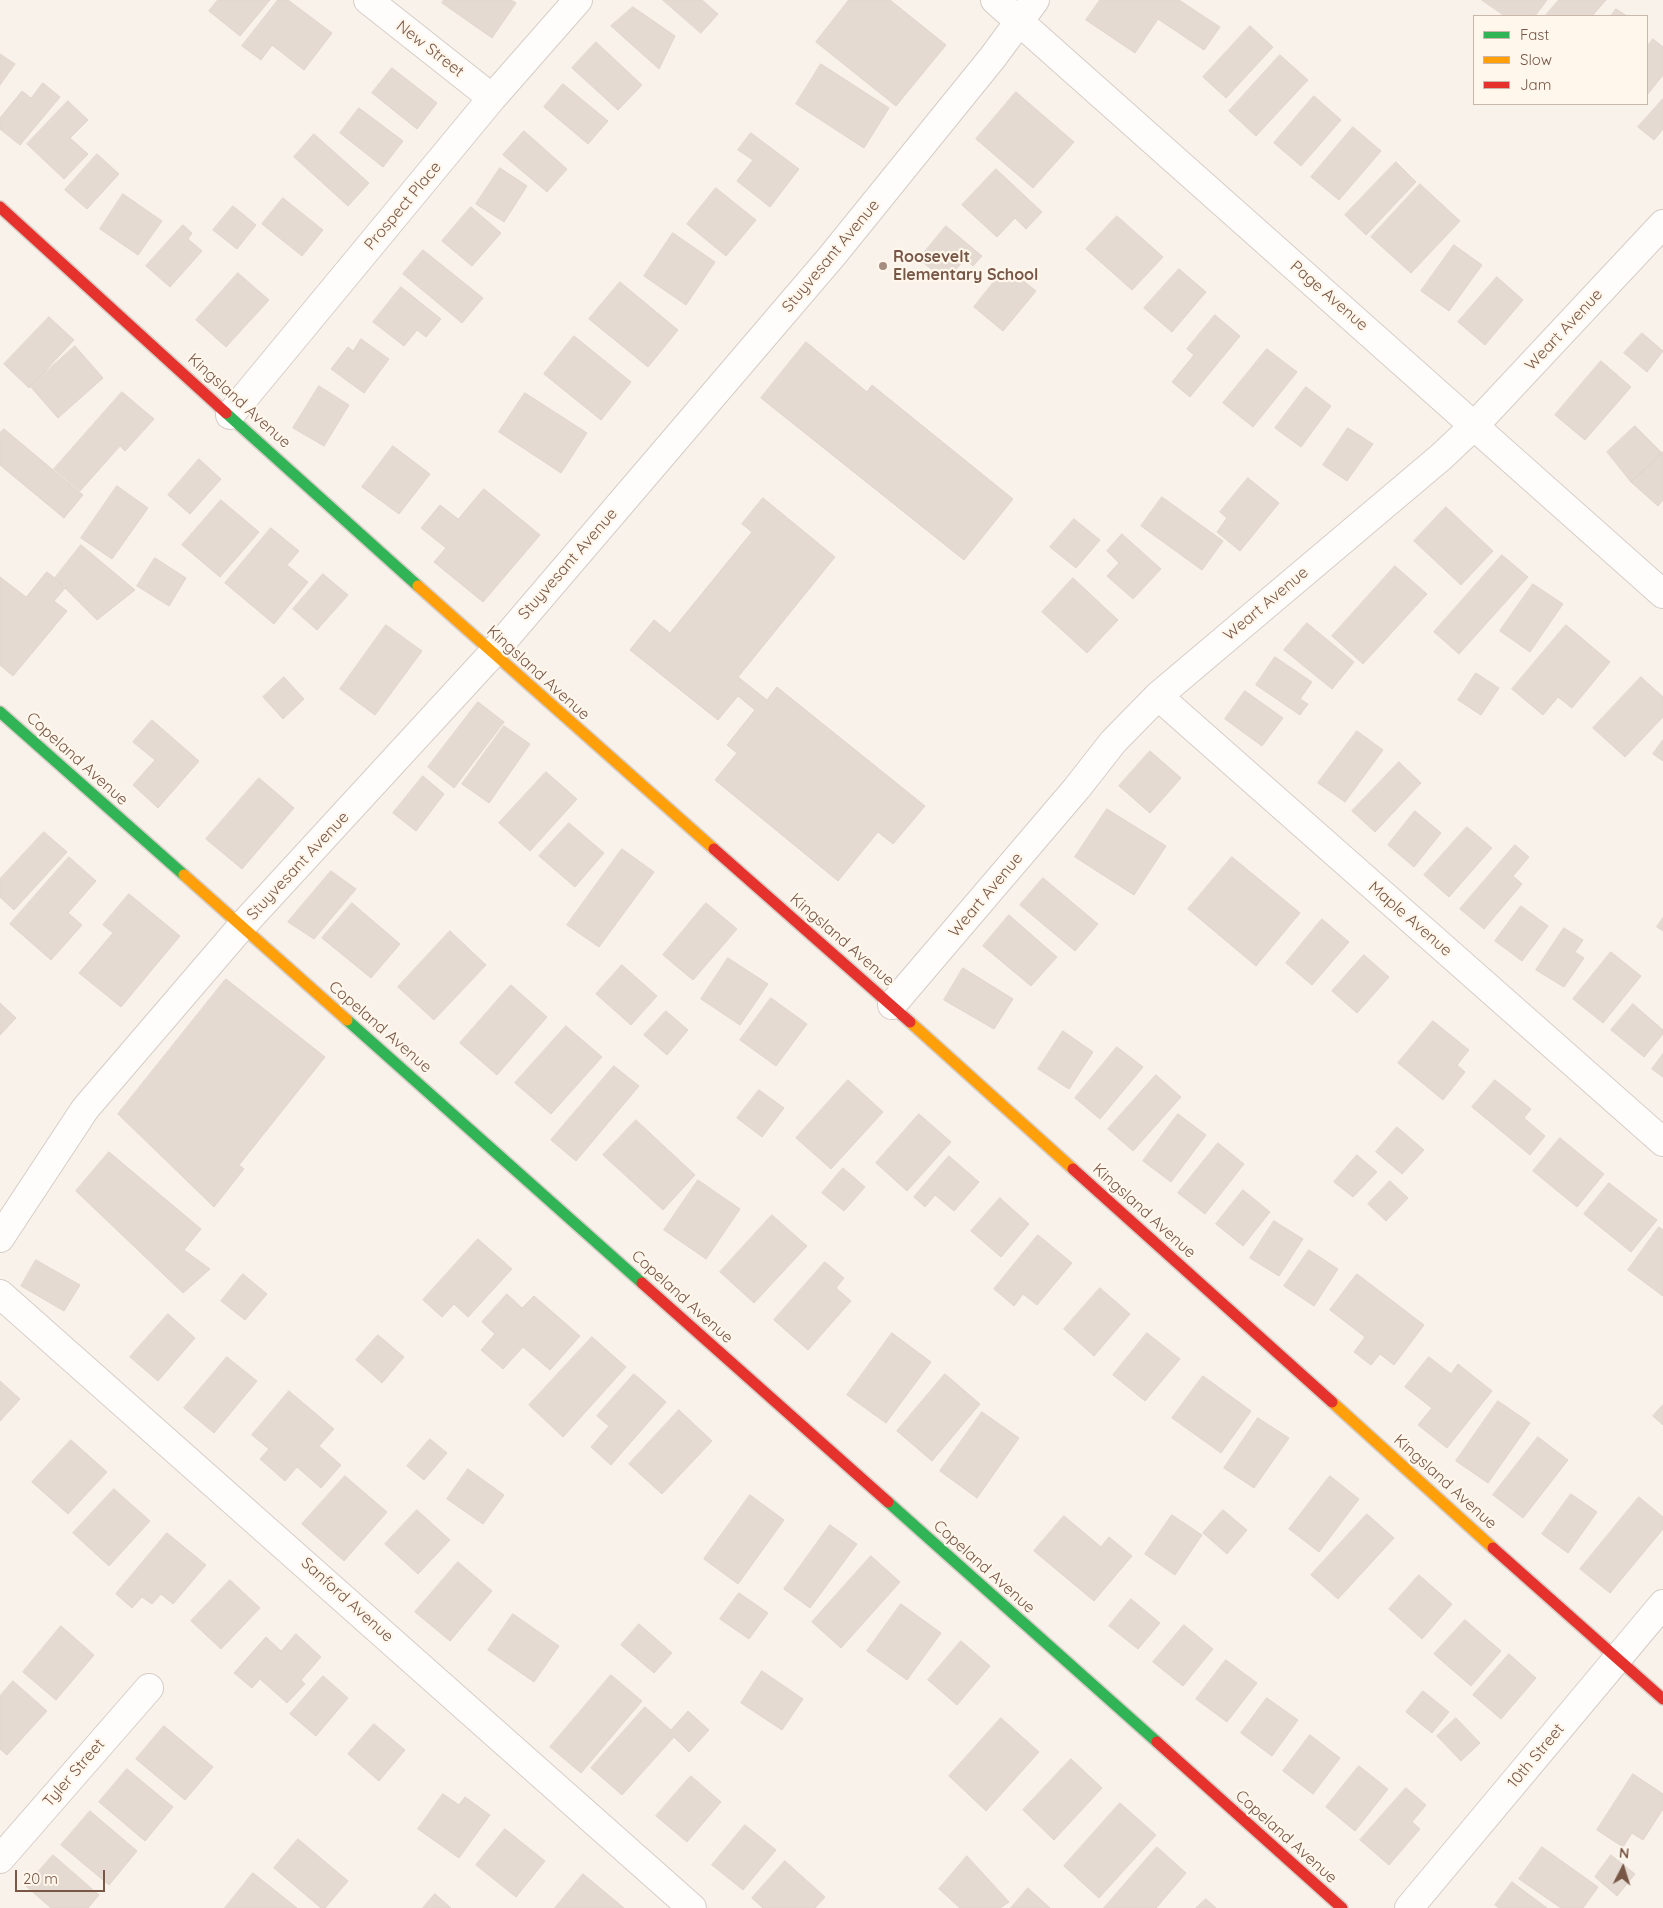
<!DOCTYPE html>
<html>
<head>
<meta charset="utf-8">
<style>
	body { margin:0 }
	#map { position:relative; width:1663px; height:1908px; overflow:hidden; background:#f8f2ea; font-family:Quicksand,sans-serif }
	canvas { display:block }
	.legend { position:absolute; left:1473px; top:15px; width:175px; height:90px; box-sizing:border-box; background:#fff7ec; border:1px solid #c9b7aa; margin:0; padding:6px 9px; list-style:none; font-size:15px; color:#785747 }
	.legend li { display:flex; align-items:center; gap:10px; height:25px }
	.legend b { width:25px; border:1px solid #c9b7aa }
	.north { position:absolute; left:1598px; top:1843px; width:50px; height:50px; -webkit-text-stroke:4px #fff7ec; paint-order:stroke; rotate:5deg; font-size:14px; font-weight:700; line-height:20px; text-align:center; color:#785747 }
	.north::after { content:''; display:block; margin:auto; width:18px; height:22px; background:#785747; clip-path:polygon(50% 0,100% 100%,50% 72%,0 100%) }
	.scale { position:absolute; left:15px; top:1870px; width:90px; height:22px; box-sizing:border-box; border:2px solid #785747; border-top:0; padding-left:6px; font-size:15px; line-height:18px; white-space:nowrap; color:#785747; -webkit-text-stroke:4px #fff7ec; paint-order:stroke }
</style>
</head>
<body>
<div id="map">
<canvas width="1663" height="1908"></canvas>
<ul class="legend">
<li><b style="height:6px;background:#30b455"></b>Fast</li>
<li><b style="height:6px;background:#ff9f0a"></b>Slow</li>
<li><b style="height:6px;background:#e5322d"></b>Jam</li>
</ul>
<div class="north">N</div>
<div class="scale">20 m</div>
</div>
<script>
const context = document.querySelector('canvas').getContext('2d');
context.lineJoin = 'round';
function fillPath(path, color) {
  context.fillStyle = color;
  context.fill(path, 'evenodd');
}
function stroke(path, color, width, dash) {
  context.strokeStyle = color;
  context.lineWidth = width;
  context.lineCap = dash ? 'butt' : 'round';
  context.setLineDash(dash || []);
  context.stroke(path);
}
function write(font, color, halo, rows, align = 'center') {
  context.font = font + ' Quicksand,sans-serif';
  context.lineWidth = 4.5;
  context.setLineDash([]);
  context.textBaseline = 'middle';
  context.strokeStyle = halo;
  context.fillStyle = color;
  for (const [text, x, y, turn = 0] of rows) {
    context.save();
    context.translate(x, y);
    context.rotate((+turn || 0) * Math.PI / 180);
    context.textAlign = isNaN(turn) ? turn : align;
    if (halo) context.strokeText(text, 0, 0);
    context.fillText(text, 0, 0);
    context.restore();
  }
}
const building = new Path2D(`
	M218,0H270L240,36L209,11Z
	M278,0H288L332,33L304,70L272,45L261,60L242,46Z
	M444,0H511L516,3L492,38L442,3Z
	M663,0H702L718,14L701,33Z
	M849,0H890L946,45L896,106L816,42Z
	M1100,0H1179L1220,27L1204,50L1158,19L1135,53L1086,20Z
	M1482,0H1547L1535,16H1505Z
	M1559,0H1606L1592,16H1545Z
	M633,7L675,36L659,69L611,26Z
	M1616,9L1627,16H1611Z
	M1250,26L1273,47L1226,98L1203,77Z
	M1653,39L1663,47V75L1647,95V47Z
	M596,42L642,85L618,110L572,68Z
	M0,54L15,64L0,85Z
	M1280,55L1308,80L1256,136L1229,111Z
	M821,64L889,108L864,148L796,104Z
	M392,68L437,103L417,129L372,93Z
	M43,83L60,97L20,145L0,129V118L22,91L31,98Z
	M563,84L608,121L588,144L544,107Z
	M1016,92L1074,142L1033,188L976,139Z
	M1314,96L1341,120L1301,166L1274,143Z
	M1663,99V129L1654,140L1638,127Z
	M68,101L88,120L70,138L88,154L64,179L27,144Z
	M359,108L403,141L383,167L340,133Z
	M1353,127L1381,151L1339,200L1311,177Z
	M524,131L567,169L547,192L503,155Z
	M751,133L799,169L770,207L737,181L753,160L738,150Z
	M314,134L369,183L348,206L294,157Z
	M97,154L119,174L87,209L65,190Z
	M1396,162L1416,182L1366,235L1345,215Z
	M500,168L527,186L504,222L476,204Z
	M996,169L1042,212L1026,229L1015,218L997,237L962,205Z
	M1420,184L1460,221L1411,273L1371,237Z
	M716,188L756,220L726,256L687,224Z
	M123,194L162,221L138,255L100,229Z
	M283,198L323,230L302,256L262,224Z
	M233,206L256,225L237,249L213,230Z
	M471,207L501,233L472,266L442,241Z
	M1117,216L1163,257L1132,290L1086,249Z
	M183,225L192,233L188,239L202,251L170,287L146,266Z
	M946,226L982,256L973,266L965,259L946,281L919,259Z
	M673,233L715,262L686,305L644,276Z
	M1454,245L1482,265L1449,311L1421,291Z
	M423,250L483,298L462,323L403,274Z
	M1006,267L1036,291L1003,331L974,307Z
	M1179,269L1206,292L1172,332L1144,308Z
	M238,273L269,300L226,347L196,320Z
	M1497,277L1523,300L1485,345L1458,322Z
	M620,282L678,330L648,367L589,319Z
	M401,287L441,319L426,337L417,330L404,346L373,322Z
	M1215,315L1240,336L1190,397L1172,382L1194,355L1187,349Z
	M49,317L74,340L29,388L4,364Z
	M1642,333L1663,351L1647,372L1624,353Z
	M574,336L631,382L601,420L544,374Z
	M361,339L389,359L364,393L331,369L348,347L353,351Z
	M806,342L867,392L872,385L1013,499L964,560L761,398Z
	M75,346L103,378L58,418L30,386Z
	M1267,349L1297,372L1253,427L1223,403Z
	M1601,361L1631,387L1585,440L1555,415Z
	M319,386L349,405L324,446L293,428Z
	M1306,387L1331,406L1301,447L1275,428Z
	M122,392L154,419L125,451L120,446L80,491L54,469Z
	M525,393L587,433L561,473L499,432Z
	M1635,426L1662,453L1631,482L1607,452Z
	M1348,428L1373,444L1347,481L1323,465Z
	M4,429L83,495L64,518L0,465V433Z
	M393,446L430,474L399,514L362,487Z
	M1663,452V500L1658,506L1631,482Z
	M199,459L221,479L190,514L168,495Z
	M1248,478L1279,503L1240,551L1217,532L1227,518L1220,512Z
	M117,486L148,508L112,559L81,538Z
	M484,489L540,535L483,602L434,562L446,548L421,528L440,505L458,519Z
	M1162,497L1223,541L1202,570L1141,526Z
	M763,498L835,557L738,677L767,700L777,687L925,806L893,844L878,832L838,881L715,780L737,753L727,745L755,710L738,696L718,720L630,650L654,620L670,633L752,532L742,524Z
	M221,500L259,532L220,577L182,545Z
	M1446,507L1493,551L1461,585L1414,541Z
	M1074,519L1100,540L1076,568L1050,547Z
	M271,528L299,551L287,565L308,582L274,624L225,583Z
	M1122,534L1161,569L1133,599L1107,576L1119,563L1107,551Z
	M81,545L135,590L97,620L55,578Z
	M1502,555L1528,577L1459,654L1434,632Z
	M155,558L186,578L169,606L137,586Z
	M1395,566L1427,594L1363,664L1332,636Z
	M47,572L66,587L54,601L67,611L13,676L0,665V577L26,597Z
	M323,574L348,595L317,630L293,609Z
	M1073,578L1118,620L1087,653L1042,612Z
	M1533,584L1563,604L1530,652L1500,631Z
	M1307,623L1354,662L1332,689L1284,650Z
	M386,625L422,651L375,715L340,689Z
	M1566,625L1610,662L1572,708L1558,697L1543,715L1512,689Z
	M1275,657L1312,682L1300,699L1308,704L1300,715L1256,685Z
	M1476,673L1499,688L1481,715L1458,700Z
	M284,677L304,699L283,719L263,697Z
	M1641,677L1663,697V717L1625,757L1593,728Z
	M1245,691L1283,718L1262,746L1225,719Z
	M478,702L504,722L454,788L428,767Z
	M152,720L199,761L158,808L133,785L155,760L133,742Z
	M504,726L530,744L489,803L462,784Z
	M1357,731L1383,750L1345,802L1318,783Z
	M1663,740V761L1653,754Z
	M1150,751L1181,778L1150,813L1119,786Z
	M1399,762L1421,783L1375,832L1352,811Z
	M546,772L577,799L530,851L499,823Z
	M423,776L444,794L416,831L393,813Z
	M259,778L294,808L242,869L206,839Z
	M1107,809L1166,846L1134,895L1075,857Z
	M1415,811L1441,833L1414,867L1388,845Z
	M569,823L604,853L575,887L539,856Z
	M1467,827L1492,848L1449,897L1424,875Z
	M44,832L67,852L14,910L0,897V879Z
	M1515,845L1529,857L1513,876L1522,884L1484,929L1460,909Z
	M622,849L654,872L599,947L567,925Z
	M69,857L96,881L68,913L82,925L51,960L10,924Z
	M1232,857L1300,913L1256,966L1188,909Z
	M331,871L356,889L314,939L288,922Z
	M1043,878L1098,924L1075,951L1020,905Z
	M129,894L180,936L121,1007L79,973L113,933L103,925Z
	M352,903L400,944L371,978L322,938Z
	M706,903L737,929L693,980L663,955Z
	M1521,906L1548,926L1522,961L1495,941Z
	M1009,915L1057,957L1031,986L983,946Z
	M1663,918V931L1657,927Z
	M1322,919L1349,942L1312,985L1286,963Z
	M1564,928L1583,940L1575,952L1584,958L1564,987L1536,970Z
	M450,931L486,965L434,1020L398,987Z
	M1611,952L1641,976L1603,1023L1573,999Z
	M1364,955L1389,977L1357,1013L1332,991Z
	M728,958L768,984L740,1025L701,999Z
	M622,965L657,996L631,1025L596,994Z
	M963,968L1013,999L994,1029L944,1000Z
	M226,979L325,1057L239,1165L244,1169L214,1207L118,1114Z
	M511,985L547,1017L497,1075L460,1043Z
	M771,998L807,1024L776,1066L740,1040Z
	M0,1003L16,1018L0,1035Z
	M1633,1004L1663,1030V1034L1644,1057L1611,1030Z
	M666,1011L688,1030L667,1055L644,1035Z
	M1433,1021L1469,1050L1457,1065L1465,1072L1443,1100L1398,1063Z
	M566,1026L602,1057L551,1114L515,1083Z
	M1063,1031L1093,1052L1069,1089L1038,1069Z
	M1117,1047L1143,1067L1100,1119L1075,1098Z
	M1663,1054V1077L1652,1069Z
	M614,1066L639,1086L576,1161L551,1140Z
	M1156,1075L1181,1097L1133,1151L1108,1129Z
	M848,1080L883,1112L831,1169L796,1138Z
	M1495,1080L1531,1109L1524,1118L1545,1136L1530,1155L1472,1107Z
	M759,1090L784,1108L762,1137L737,1118Z
	M919,1114L951,1142L907,1191L876,1163Z
	M1178,1114L1206,1135L1171,1182L1143,1161Z
	M636,1120L695,1175L663,1210L603,1155Z
	M1397,1127L1424,1150L1402,1174L1376,1152Z
	M1560,1138L1604,1174L1577,1207L1533,1171Z
	M1218,1143L1244,1164L1205,1214L1178,1193Z
	M109,1152L201,1229L184,1250L210,1269L183,1293L76,1191Z
	M1357,1155L1377,1172L1353,1197L1334,1182Z
	M949,1156L979,1182L954,1211L935,1195L925,1207L914,1197Z
	M843,1168L865,1187L844,1211L822,1193Z
	M698,1180L740,1209L706,1259L664,1230Z
	M1390,1181L1408,1198L1386,1221L1368,1204Z
	M1609,1183L1657,1220L1631,1252L1584,1214Z
	M1243,1190L1270,1212L1243,1246L1216,1224Z
	M1000,1198L1029,1224L1001,1257L971,1231Z
	M772,1215L807,1246L754,1303L720,1272Z
	M1274,1221L1303,1239L1279,1276L1250,1258Z
	M1659,1227L1663,1230V1296L1628,1270Z
	M1038,1235L1072,1263L1037,1305L1023,1294L1014,1306L994,1289Z
	M478,1239L512,1269L468,1317L454,1304L442,1317L423,1300Z
	M1309,1250L1338,1269L1314,1306L1284,1286Z
	M36,1260L80,1285L64,1311L21,1286Z
	M825,1262L844,1278L836,1288L851,1301L808,1350L774,1320Z
	M243,1274L267,1294L245,1320L221,1301Z
	M1357,1274L1424,1325L1394,1365L1380,1354L1371,1365L1354,1352L1365,1337L1330,1310Z
	M1100,1288L1130,1314L1094,1356L1064,1329Z
	M507,1294L522,1308L534,1296L580,1336L550,1370L523,1347L503,1369L481,1350L495,1334L482,1322Z
	M168,1314L195,1338L158,1381L130,1357Z
	M892,1333L931,1362L886,1423L847,1395Z
	M1147,1333L1180,1359L1145,1401L1113,1375Z
	M378,1335L404,1357L382,1383L356,1360Z
	M592,1337L626,1367L563,1437L529,1405Z
	M227,1357L257,1381L214,1433L184,1408Z
	M1429,1357L1451,1374L1458,1364L1492,1391L1447,1448L1418,1425L1432,1408L1405,1387Z
	M634,1374L666,1402L611,1465L591,1447L609,1426L597,1416Z
	M945,1374L980,1404L932,1461L897,1431Z
	M1203,1376L1251,1411L1221,1453L1172,1418Z
	M0,1381L20,1399L0,1421Z
	M289,1391L334,1429L319,1446L341,1465L321,1488L297,1467L285,1481L260,1459L269,1449L252,1435Z
	M1498,1401L1530,1423L1488,1483L1456,1461Z
	M1663,1405V1425L1653,1416Z
	M679,1410L712,1441L662,1494L629,1464Z
	M982,1412L1019,1438L977,1498L940,1471Z
	M1258,1418L1289,1438L1254,1488L1224,1468Z
	M1538,1437L1568,1460L1523,1518L1493,1495Z
	M430,1439L447,1453L424,1480L407,1466Z
	M71,1440L107,1472L68,1514L32,1482Z
	M468,1469L504,1495L483,1524L447,1499Z
	M345,1476L387,1512L344,1561L302,1524Z
	M1330,1476L1359,1499L1319,1552L1289,1529Z
	M114,1489L150,1521L109,1566L73,1533Z
	M1571,1494L1597,1512L1568,1553L1542,1534Z
	M750,1495L784,1520L738,1584L704,1559Z
	M1639,1497L1663,1517V1529L1610,1593L1580,1569Z
	M417,1510L450,1540L418,1574L385,1544Z
	M1223,1510L1247,1530L1227,1554L1203,1533Z
	M1367,1514L1394,1538L1338,1599L1311,1575Z
	M1172,1515L1202,1535L1175,1575L1145,1554Z
	M1064,1516L1101,1547L1109,1537L1132,1556L1094,1601L1034,1551Z
	M830,1525L857,1544L810,1608L784,1589Z
	M167,1533L206,1565L173,1604L161,1594L152,1604L142,1597L132,1608L116,1594Z
	M871,1556L900,1582L841,1648L812,1622Z
	M458,1562L492,1591L450,1641L415,1612Z
	M1419,1575L1452,1604L1422,1639L1389,1609Z
	M230,1580L260,1608L221,1649L191,1621Z
	M739,1593L768,1613L749,1639L720,1619Z
	M1131,1599L1160,1623L1138,1649L1109,1626Z
	M901,1604L941,1633L907,1680L867,1651Z
	M513,1614L559,1646L534,1682L488,1650Z
	M1465,1620L1501,1651L1471,1686L1434,1654Z
	M639,1624L672,1653L654,1673L621,1645Z
	M1184,1625L1213,1649L1183,1686L1153,1662Z
	M61,1626L94,1655L56,1700L23,1672Z
	M296,1634L321,1657L301,1680L305,1684L287,1703L260,1679L252,1688L234,1673L266,1637L281,1651Z
	M961,1641L990,1666L957,1705L928,1680Z
	M1509,1654L1536,1678L1501,1719L1473,1695Z
	M1226,1660L1257,1683L1227,1722L1196,1699Z
	M762,1671L803,1699L782,1730L741,1703Z
	M611,1675L642,1701L581,1773L550,1747Z
	M323,1676L348,1698L316,1736L290,1714Z
	M13,1681L47,1711L7,1755L0,1749V1696Z
	M1423,1691L1449,1712L1432,1733L1406,1712Z
	M1267,1698L1298,1720L1272,1756L1241,1733Z
	M645,1707L671,1730L688,1711L709,1730L689,1752L674,1737L622,1795L591,1768Z
	M1001,1718L1039,1752L986,1811L949,1776Z
	M1456,1718L1480,1743L1461,1761L1437,1736Z
	M374,1724L405,1750L379,1781L348,1754Z
	M164,1726L213,1767L185,1800L136,1759Z
	M1310,1735L1340,1758L1313,1794L1283,1771Z
	M1071,1759L1102,1788L1054,1840L1023,1810Z
	M1359,1766L1388,1789L1355,1831L1326,1807Z
	M127,1769L173,1807L145,1841L99,1802Z
	M1633,1774L1663,1794V1809L1643,1840L1632,1833L1623,1847L1597,1830Z
	M691,1776L721,1802L687,1842L656,1816Z
	M1406,1788L1426,1805L1412,1822L1420,1829L1389,1865L1360,1840Z
	M443,1794L459,1805L465,1797L490,1815L459,1858L418,1829Z
	M1120,1803L1156,1835L1099,1898L1064,1866Z
	M90,1811L137,1851L109,1885L61,1845Z
	M745,1825L776,1850L743,1890L712,1865Z
	M505,1829L545,1861L516,1897L476,1865Z
	M298,1839L348,1881L325,1908H321L274,1868Z
	M1157,1847L1186,1873L1156,1908H1104Z
	M1542,1847L1598,1887L1583,1908H1561L1519,1879Z
	M53,1855L99,1895L88,1908H51L26,1886Z
	M1611,1855L1635,1874L1617,1896L1595,1877Z
	M967,1856L1009,1902L1000,1908H960L939,1889Z
	M785,1861L825,1897L815,1908H763L752,1898Z
	M253,1873L297,1908H225Z
	M583,1874L624,1908H555Z
	M1512,1882L1547,1908H1499L1495,1905Z
	M1028,1888L1050,1908H1011Z
	M435,1894L451,1908H423Z
	M1206,1899L1216,1908H1196Z`);
fillPath(building, '#e5dad1');
stroke(building, '#e1d4cc', 1);
const street = new Path2D(`
	M368,0L492,98
	M995,0L1663,594
	M230,415L492,98L578,0
	M1158,696L1663,1142
	M892,1005L1077,788L1113,742L1158,696L1441,457L1475,425L1663,224
	M0,1238L85,1109L241,927L492,654L832,256L993,57L1035,0
	M0,1294L692,1908
	M0,1859L149,1688
	M1409,1908L1663,1604`);
const fast = new Path2D(`
	M226,413L418,586
	M0,712L184,875
	M347,1020L642,1283
	M888,1502L1157,1742`);
const slow = new Path2D(`
	M418,586L714,849
	M184,875L347,1020
	M910,1022L1073,1169
	M1332,1402L1493,1548`);
const jam = new Path2D(`
	M0,207L226,413
	M714,849L910,1022
	M1073,1169L1332,1402
	M642,1283L888,1502
	M1493,1548L1663,1699
	M1157,1742L1342,1908`);
stroke(street, '#d6cdc6', 30);
stroke(fast, '#d7cdc6', 14);
stroke(slow, '#d7cdc6', 14);
stroke(jam, '#d7cdc6', 14);
stroke(street, '#fefdfc', 28);
stroke(fast, '#30b455', 11);
stroke(slow, '#ff9f0a', 11);
stroke(jam, '#e5322d', 11);
for (const [x, y, r, color] of [
	[883,266,5,"#a58d80"]
]) {
  const dot = new Path2D();
  dot.arc(x, y, r, 0, 2 * Math.PI);
  context.fillStyle = color;
  context.fill(dot);
  stroke(dot, '#fff7ec', 2);
}
write('16px', '#785747', '#fff7ec', [
	["New Street",430,49,38],
	["Prospect Place",403,206,-50],
	["Stuyvesant Avenue",831,256,-50],
	["Page Avenue",1329,296,41],
	["Weart Avenue",1564,330,-47],
	["Kingsland Avenue",239,401,42],
	["Stuyvesant Avenue",568,564,-49],
	["Weart Avenue",1266,604,-40],
	["Kingsland Avenue",538,673,42],
	["Copeland Avenue",77,759,42],
	["Stuyvesant Avenue",298,866,-47],
	["Weart Avenue",986,895,-50],
	["Maple Avenue",1410,919,41],
	["Kingsland Avenue",842,940,41],
	["Copeland Avenue",380,1027,41],
	["Kingsland Avenue",1144,1211,42],
	["Copeland Avenue",682,1297,42],
	["Kingsland Avenue",1445,1482,42],
	["Copeland Avenue",984,1567,42],
	["Sanford Avenue",347,1600,42],
	["10th Street",1536,1756,-50],
	["Tyler Street",74,1773,-49],
	["Copeland Avenue",1286,1837,42]
]);
write('bold 16px', '#785747', '#fff7ec', [
	["Roosevelt",893,257],
	["Elementary School",893,275]
], 'left');
</script>
</body>
</html>
